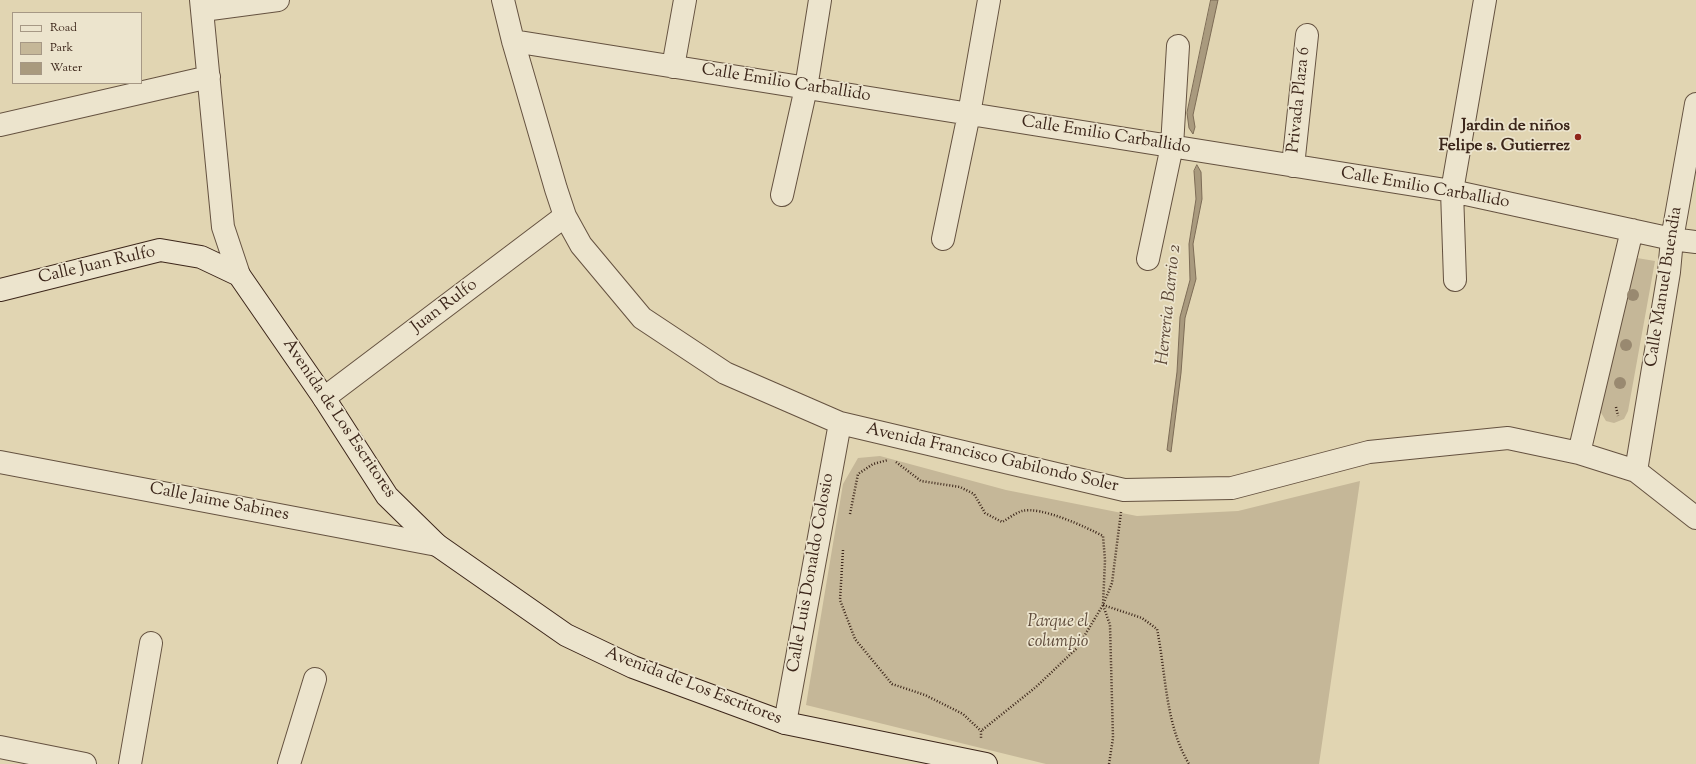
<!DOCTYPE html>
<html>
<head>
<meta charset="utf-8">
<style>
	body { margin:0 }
	#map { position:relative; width:1696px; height:764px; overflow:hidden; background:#e1d5b2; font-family:"Sorts Mill Goudy",serif }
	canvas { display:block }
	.legend { position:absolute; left:12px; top:12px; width:130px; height:72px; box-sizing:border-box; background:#ece4cd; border:1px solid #a69885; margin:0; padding:5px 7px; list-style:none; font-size:12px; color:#3c261a }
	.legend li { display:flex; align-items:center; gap:8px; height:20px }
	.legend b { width:20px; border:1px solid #a69885 }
</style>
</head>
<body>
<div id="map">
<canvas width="1696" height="764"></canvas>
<ul class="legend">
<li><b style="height:5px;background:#ece4cd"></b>Road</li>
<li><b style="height:11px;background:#c5b798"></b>Park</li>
<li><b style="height:11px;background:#a99a7e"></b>Water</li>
</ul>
</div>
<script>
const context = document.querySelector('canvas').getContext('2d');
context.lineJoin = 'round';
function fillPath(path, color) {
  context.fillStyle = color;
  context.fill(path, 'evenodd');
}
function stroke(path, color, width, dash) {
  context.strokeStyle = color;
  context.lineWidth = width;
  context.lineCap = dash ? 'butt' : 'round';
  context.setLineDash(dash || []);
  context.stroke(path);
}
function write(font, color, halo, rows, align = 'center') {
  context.font = font + ' "Sorts Mill Goudy",serif';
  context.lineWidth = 3.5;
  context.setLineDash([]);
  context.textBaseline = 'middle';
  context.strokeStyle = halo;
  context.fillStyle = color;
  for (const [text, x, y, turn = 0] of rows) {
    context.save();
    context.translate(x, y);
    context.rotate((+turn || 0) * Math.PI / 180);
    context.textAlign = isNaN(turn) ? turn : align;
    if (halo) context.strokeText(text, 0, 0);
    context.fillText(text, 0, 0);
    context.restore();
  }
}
fillPath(new Path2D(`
	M1631,257L1655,261L1628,411L1624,419L1614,423L1606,421L1600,411Z
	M880,456L1006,490L1137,516L1238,511L1360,481L1319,764H1046L806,705L843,484L858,458Z`), '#c5b798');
const water = new Path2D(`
	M1211,0H1218L1193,115L1195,127L1193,134L1189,128L1187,113Z
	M1197,165L1201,172L1202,199L1193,244L1196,279L1185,318L1181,373L1171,452L1167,450L1177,372L1180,317L1190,280L1189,244L1196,199L1194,171Z`);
fillPath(water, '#a99a7e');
stroke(water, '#7d6c56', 1);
const minor = new Path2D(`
	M201,0L223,227L239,275
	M503,0L513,41L556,189L565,216L581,245L642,318L725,373L840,423L1124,490L1232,488L1369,452L1508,438L1579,453L1636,471L1696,518
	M203,10L278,0
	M513,41L1452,191L1672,239L1696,242
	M673,67L685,0
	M0,125L209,77
	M1293,166L1307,35
	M782,195L806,88L820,0
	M943,239L969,114L989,0
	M1148,259L1172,146L1178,46
	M1455,280L1452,191L1485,0
	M324,398L565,216
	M1579,453L1632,230
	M0,462L437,545
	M1636,471L1669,272L1672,239L1696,104
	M785,723L840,423
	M0,747L85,764
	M130,764L151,643
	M289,764L315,679`);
const secondary = new Path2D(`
	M0,290L160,250L201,257L239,275L324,398L387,496L437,545L566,635L633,667L785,723L986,764`);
stroke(minor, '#655240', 24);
stroke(secondary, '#3c261a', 24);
stroke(new Path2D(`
	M1616,407L1618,416
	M896,462L921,481L960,487L974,494L985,513L1002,522C1008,519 1015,513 1022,511C1041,506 1086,527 1103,536L1105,560L1103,605L1077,648L1036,687L981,731
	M850,514L858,474L873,464L888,460
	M843,550L840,600L855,639L892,684L925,695L963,714L981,731V738
	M1103,605L1142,618L1157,629C1166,673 1165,724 1189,764
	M1109,764L1113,738L1110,625L1103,605L1112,583L1121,512`), '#3c261a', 2.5, [1, 2]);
stroke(minor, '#ece4cd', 22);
stroke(secondary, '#ece4cd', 22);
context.fillStyle = '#998970';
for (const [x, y] of [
	[1633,295],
	[1626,345],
	[1620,383]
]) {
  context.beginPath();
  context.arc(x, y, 6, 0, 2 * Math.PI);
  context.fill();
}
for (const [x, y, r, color] of [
	[1578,137,4,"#8f2418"]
]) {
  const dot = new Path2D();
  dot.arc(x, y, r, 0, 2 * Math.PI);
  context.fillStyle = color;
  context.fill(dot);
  stroke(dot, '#ece4cd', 1.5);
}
write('17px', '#3c261a', '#ece4cd', [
	["Calle Emilio Carballido",786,84,9],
	["Privada Plaza 6",1300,100,-84],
	["Calle Emilio Carballido",1106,136,9],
	["Calle Emilio Carballido",1425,189,10],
	["Calle Juan Rulfo",97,266,-13],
	["Calle Manuel Buendia",1665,287,-81],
	["Juan Rulfo",445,307,-37],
	["Avenida de Los Escritores",338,419,56],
	["Avenida Francisco Gabilondo Soler",992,459,13],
	["Calle Jaime Sabines",219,503,11],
	["Calle Luis Donaldo Colosio",812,573,-80],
	["Avenida de Los Escritores",693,687,21]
]);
write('bold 17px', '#3c261a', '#ece4cd', [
	["Jardin de niños",1570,127],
	["Felipe s. Gutierrez",1570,147]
], 'right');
write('italic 17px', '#5e4a3a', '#ece4cd', [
	["Parque el",1058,623],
	["columpio",1058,643]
]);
write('italic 18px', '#5d4938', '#ece4cd', [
	["Herreria Barrio 2",1170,305,-84]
]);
</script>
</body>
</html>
